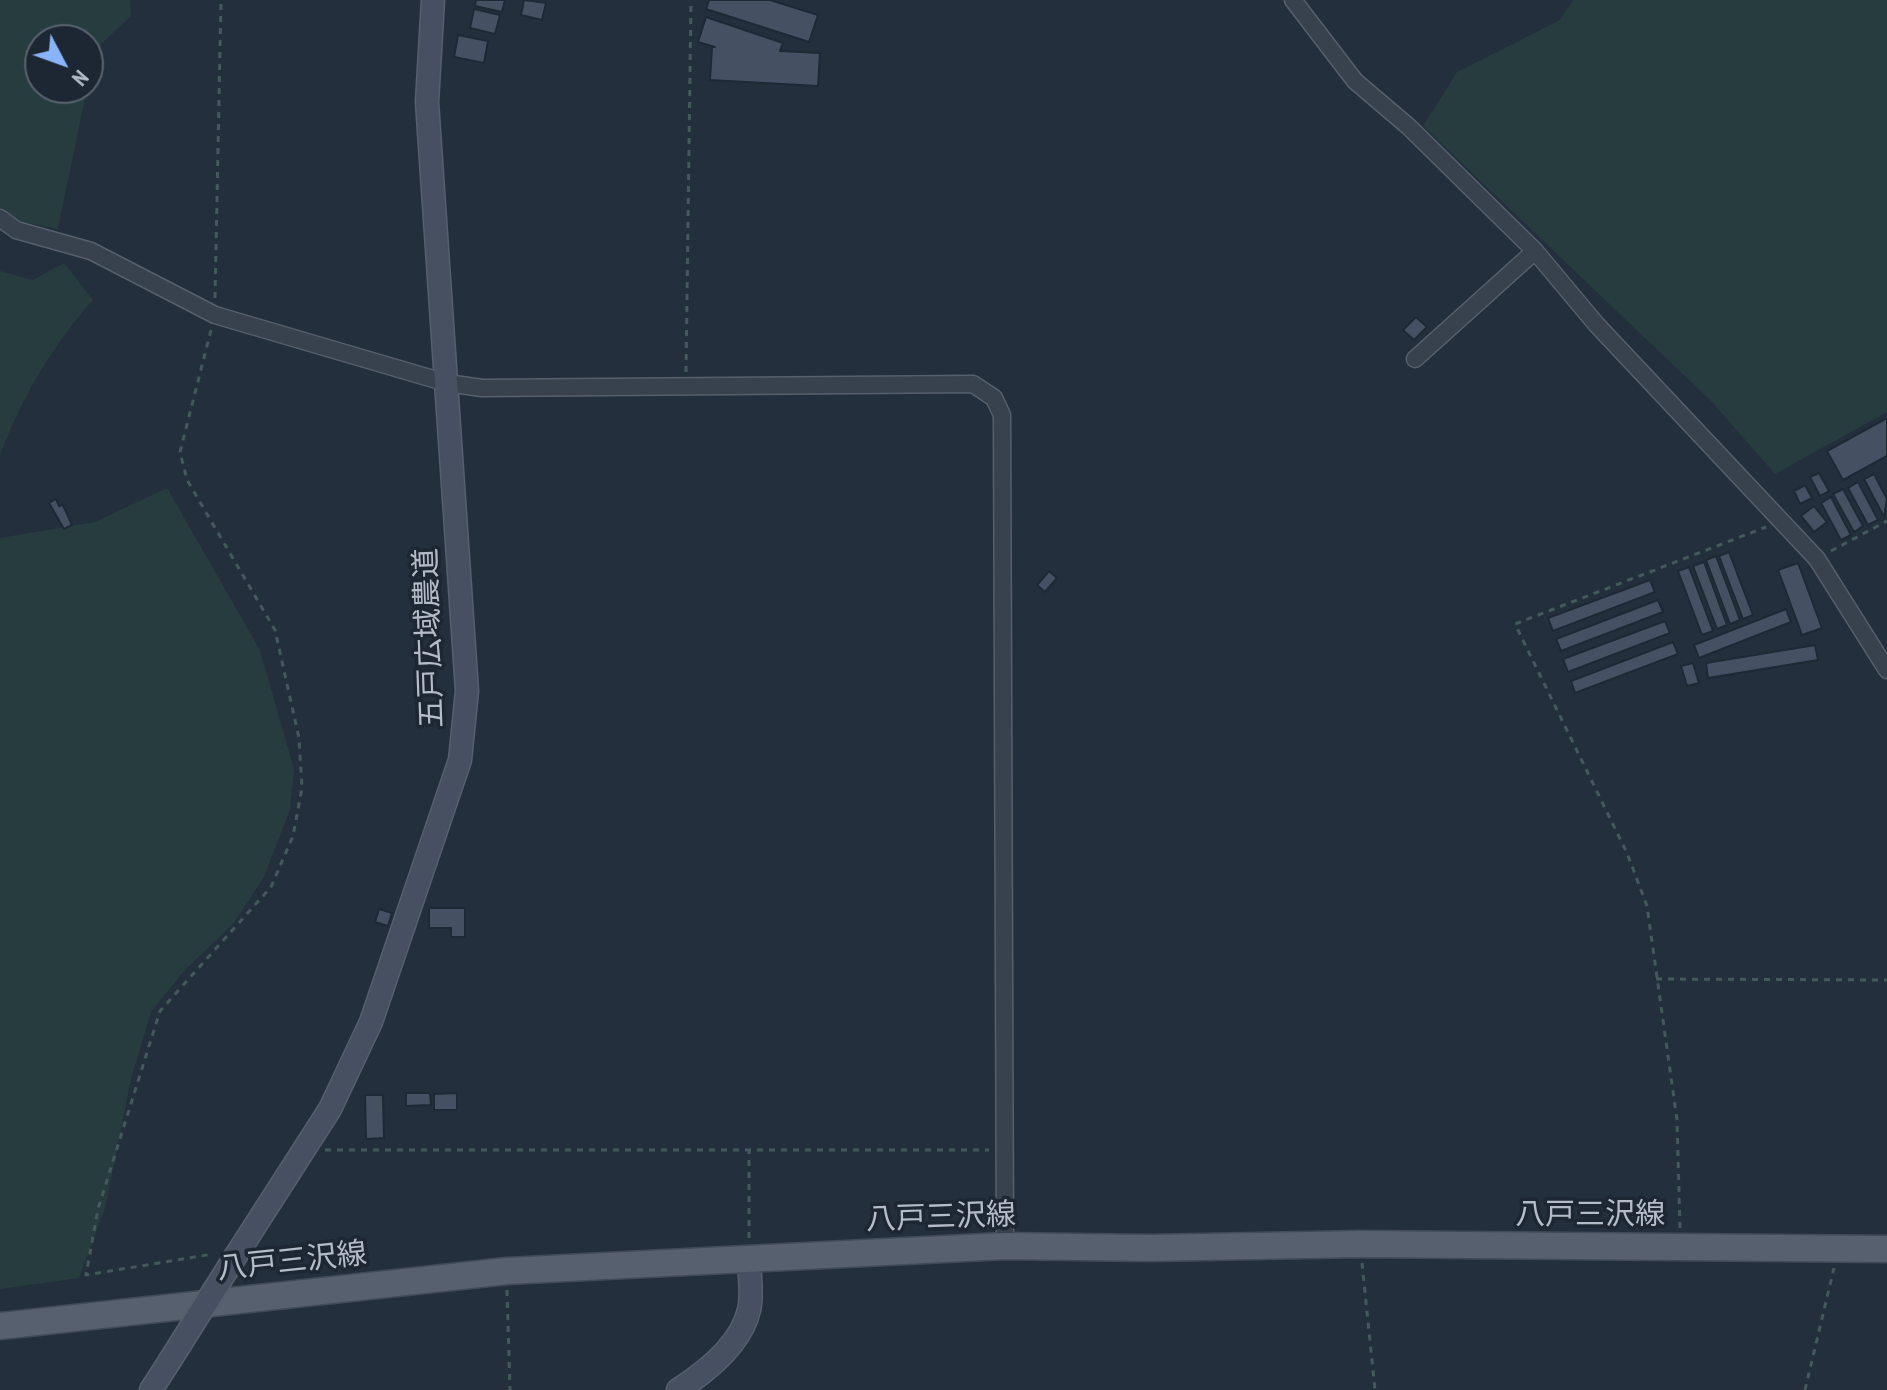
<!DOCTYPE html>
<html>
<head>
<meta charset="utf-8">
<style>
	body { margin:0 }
	#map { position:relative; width:1887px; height:1390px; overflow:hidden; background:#242f3e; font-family:"PT Sans Narrow",sans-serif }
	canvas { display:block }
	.north { position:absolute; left:24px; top:24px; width:80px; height:80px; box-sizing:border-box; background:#1d2633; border:2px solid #59626f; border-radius:50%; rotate:131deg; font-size:22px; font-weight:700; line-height:32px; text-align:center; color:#b4bcc9 }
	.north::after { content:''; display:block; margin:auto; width:28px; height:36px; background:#8ab4f8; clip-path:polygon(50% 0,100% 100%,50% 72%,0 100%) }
</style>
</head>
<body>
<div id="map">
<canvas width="1887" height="1390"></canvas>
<div class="north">N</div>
</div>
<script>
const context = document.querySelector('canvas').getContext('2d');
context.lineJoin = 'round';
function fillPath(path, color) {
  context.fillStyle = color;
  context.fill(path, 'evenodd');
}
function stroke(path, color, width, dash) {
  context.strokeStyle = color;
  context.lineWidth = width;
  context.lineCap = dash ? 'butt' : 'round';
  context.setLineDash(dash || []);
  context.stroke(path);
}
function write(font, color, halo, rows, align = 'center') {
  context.font = font + ' "PT Sans Narrow","Noto Sans JP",sans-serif';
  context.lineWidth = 7;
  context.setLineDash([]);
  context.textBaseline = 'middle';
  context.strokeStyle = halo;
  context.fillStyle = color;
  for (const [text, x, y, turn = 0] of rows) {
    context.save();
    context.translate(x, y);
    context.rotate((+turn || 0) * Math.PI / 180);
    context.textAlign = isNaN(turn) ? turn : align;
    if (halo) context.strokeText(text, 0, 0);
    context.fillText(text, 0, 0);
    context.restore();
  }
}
fillPath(new Path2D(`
	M0,0H130L131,16L99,46L88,85V40H40V88H87L58,229L0,217Z
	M1573,0H1887V412L1775,474L1712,402L1423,126L1457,72L1560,20Z
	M64,263L93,300C51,347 23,396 0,455V271L33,280Z
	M167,488L260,650L294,769L290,809L264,877L234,923L184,971L151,1012L131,1079L105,1208L79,1278L0,1289V538L95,522Z`), '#263c3f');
const building = new Path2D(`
	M476,0H505L502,12L475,6Z
	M524,0L546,3L542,20L521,15Z
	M709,0H770L818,15L809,42L706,9Z
	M474,9L500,15L495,34L470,28Z
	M706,17L783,43L780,51L820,53L818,86L710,80L712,47H715L698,42Z
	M458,35L488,41L484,63L454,57Z
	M1416,317L1427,327L1414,340L1403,330Z
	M1887,418V456L1843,480L1827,451Z
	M1819,473L1829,491L1820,496L1810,477Z
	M1874,474L1887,499L1884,517L1864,479Z
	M1858,482L1878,520L1868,525L1848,488Z
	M1805,485L1812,498L1800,504L1794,491Z
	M1843,489L1863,526L1854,532L1833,494Z
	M1831,497L1851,535L1841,540L1821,503Z
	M56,499L59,506L63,505L72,525L64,529L49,503Z
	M1814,506L1827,522L1814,532L1801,516Z
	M1729,552L1753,615L1743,619L1719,556Z
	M1716,556L1740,620L1730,624L1706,560Z
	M1704,562L1727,625L1717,629L1693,566Z
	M1798,563L1822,628L1802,635L1778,570Z
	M1689,567L1713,631L1702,635L1678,571Z
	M1049,571L1057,578L1045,592L1037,585Z
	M1650,580L1655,592L1553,631L1548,618Z
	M1658,600L1663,612L1561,651L1556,639Z
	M1786,609L1791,622L1699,658L1694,645Z
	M1665,621L1670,633L1568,672L1563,659Z
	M1673,642L1678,654L1575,693L1571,681Z
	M1815,645L1818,660L1708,678L1706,663Z
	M1693,663L1699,683L1687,686L1681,666Z
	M429,908H465V937H451V928H429Z
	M379,909L392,913L388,926L375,922Z
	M406,1093H430L431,1105L406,1106Z
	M457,1093V1110H434V1094Z
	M365,1095H383L384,1138L366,1139Z`);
fillPath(building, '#455162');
stroke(building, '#1f2835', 2);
const street = new Path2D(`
	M1293,0L1355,81L1409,127L1535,251L1596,324L1817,559L1887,670
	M0,218L16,230L91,251L215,315L447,383L482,388L973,384L994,398L1002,415L1005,1246
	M1415,359L1535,251`);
const secondary = new Path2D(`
	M235,1257L330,1109L371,1022L460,760L467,691L427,102L433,0
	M151,1390L169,1362
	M678,1390C706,1372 741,1345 749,1310C753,1294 749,1274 749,1258`);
const primary = new Path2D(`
	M0,1326L507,1271L1005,1246L1150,1248L1361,1244L1887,1249`);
stroke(street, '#565f6c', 19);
stroke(secondary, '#565f6c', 25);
stroke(primary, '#414a57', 29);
stroke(new Path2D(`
	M215,298L221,0
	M211,330L180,452L187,480L275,630L299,738L302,788L293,836L271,887L160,1011L98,1209L86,1275L213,1254
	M686,372L691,0
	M1831,551L1887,521
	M1656,979L1887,980
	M325,1150H989
	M1680,1228L1677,1120L1647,906L1627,853L1515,624L1766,527
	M749,1238V1150
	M1362,1263L1375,1390
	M507,1290L510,1390
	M1805,1390L1834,1268`), '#44595c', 3, [6, 6]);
stroke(street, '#38414e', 16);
stroke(secondary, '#465061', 22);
stroke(primary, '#56606e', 26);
const secondaryBridge = new Path2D(`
	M169,1362L235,1257`);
stroke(secondaryBridge, '#565f6c', 25, []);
stroke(secondaryBridge, '#465061', 22);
write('30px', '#b4bcc9', '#1d2633', [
	["五戸広域農道",430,638,-92],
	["八戸三沢線",1590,1215],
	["八戸三沢線",941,1218,-2],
	["八戸三沢線",292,1262,-6]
]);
</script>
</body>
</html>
